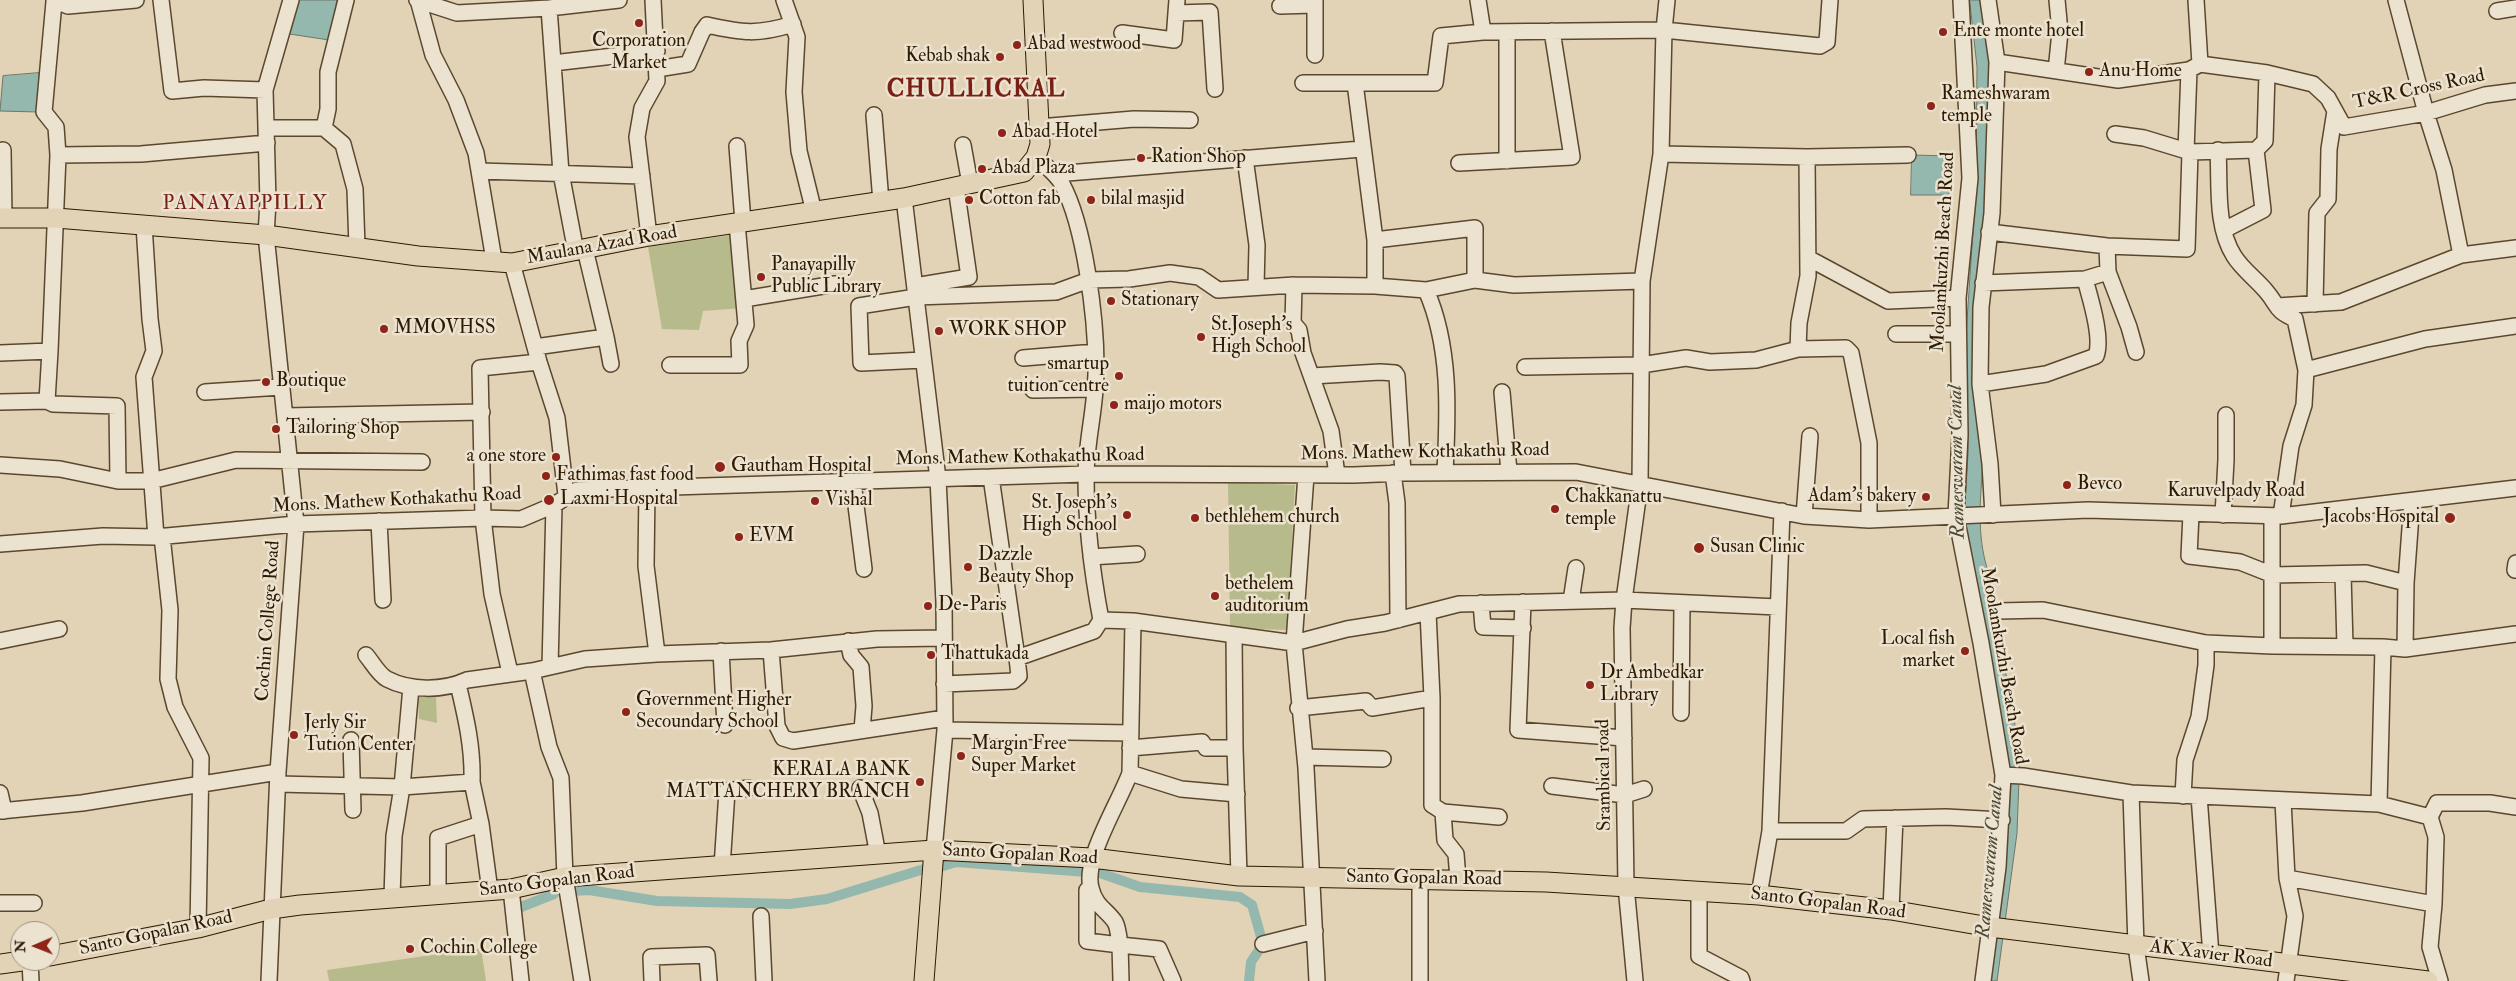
<!DOCTYPE html>
<html>
<head>
<meta charset="utf-8">
<style>
	body { margin:0 }
	#map { position:relative; width:2516px; height:981px; overflow:hidden; background:#e2d2b6; font-family:"IM FELL Double Pica",serif }
	canvas { display:block }
	.north { position:absolute; left:10px; top:921px; width:50px; height:50px; box-sizing:border-box; background:#ece2d0; border:1px solid #a0927d; border-radius:50%; rotate:269deg; font-size:14px; font-weight:700; line-height:20px; text-align:center; color:#2d1a00 }
	.north::after { content:''; display:block; margin:auto; width:18px; height:22px; background:#8f2418; clip-path:polygon(50% 0,100% 100%,50% 72%,0 100%) }
</style>
</head>
<body>
<div id="map">
<canvas width="2516" height="981"></canvas>
<div class="north">N</div>
</div>
<script>
const context = document.querySelector('canvas').getContext('2d');
context.lineJoin = 'round';
function fillPath(path, color) {
  context.fillStyle = color;
  context.fill(path, 'evenodd');
}
function stroke(path, color, width, dash) {
  context.strokeStyle = color;
  context.lineWidth = width;
  context.lineCap = dash ? 'butt' : 'round';
  context.setLineDash(dash || []);
  context.stroke(path);
}
function write(font, color, halo, rows, align = 'center') {
  context.font = font + ' "IM FELL Double Pica",serif';
  context.lineWidth = 5;
  context.setLineDash([]);
  context.textBaseline = 'middle';
  context.strokeStyle = halo;
  context.fillStyle = color;
  for (const [text, x, y, turn = 0] of rows) {
    context.save();
    context.translate(x, y);
    context.rotate((+turn || 0) * Math.PI / 180);
    context.textAlign = isNaN(turn) ? turn : align;
    if (halo) context.strokeText(text, 0, 0);
    context.fillText(text, 0, 0);
    context.restore();
  }
}
fillPath(new Path2D(`
	M731,235L742,308L703,311L699,330L662,329L648,247Z
	M1228,482L1295,485L1287,630L1230,628Z
	M436,696L437,723L419,719L418,697Z
	M481,948L486,981H329L327,970Z`), '#b7bb8b');
const water = new Path2D(`
	M293,0H337L329,40L283,33Z
	M1970,0H1985L1993,65L1983,464C1980,500 1977,534 1987,568L2020,753L2017,833L1997,981H1990L2001,902L2008,828V775L2002,725L1964,520L1968,454L1966,336L1976,186L1977,67Z
	M39,73L38,112L0,111L3,76Z
	M1912,155L1950,156L1949,195H1911Z`);
fillPath(water, '#95b8ae');
stroke(water, '#6b7968', 1);
stroke(new Path2D(`
	M940,867L956,862L1100,873L1140,887L1240,897L1252,905L1263,944L1251,962L1249,981
	M573,891L589,890L657,901L790,904L827,899L924,869
	M516,909L554,894`), '#95b8ae', 10);
const minor = new Path2D(`
	M54,0L68,6L136,0
	M161,0L172,91L204,88L265,90
	M417,0L457,13L549,8L619,0
	M418,0L433,55L456,100L476,153L494,260
	M784,0L797,37L794,92L799,151L814,212
	M1177,0L1176,13L1210,12L1215,89
	M1478,0L1483,32
	M1961,0L1970,178L1958,298L1960,435L1956,516L1981,643L2003,775L1998,867L1983,981
	M1988,0L1997,62L1992,213L1981,307L1980,384L1990,464L1993,515
	M2196,0L2200,64
	M2396,0L2426,113L2444,170L2461,255
	M1280,6L1314,5
	M549,8L561,173L576,252
	M2497,11L2516,8
	M1507,32V161
	M1122,33L1174,40L1176,13
	M1315,55V0
	M1997,62L2118,80L2189,70L2200,64L2267,73L2313,84L2328,98L2344,127L2426,113L2485,95L2516,91
	M553,63L657,51
	M657,69L688,64L702,32L707,25C742,33 758,35 793,24
	M2056,71L2060,32L2057,0
	M1303,83H1435L1441,36L1483,32L1664,30L1820,46L1827,42L1830,0
	M1355,83L1375,240V286
	M874,115L881,202
	M1039,127L1134,119L1190,120
	M266,128H324L343,144L355,189L357,247
	M324,128L328,109V72L346,0
	M2115,134L2144,138L2190,152L2256,150L2265,141L2267,73
	M963,145L970,184
	M737,146L743,222
	M3,150L4,218
	M2218,150C2220,184 2215,226 2234,256C2242,269 2256,279 2266,291C2279,306 2274,310 2295,319L2306,370
	M2186,151L2189,70
	M1661,154L1807,157L1908,155
	M58,155L141,154L267,143
	M1245,158L1257,245L1256,287
	M1459,163L1572,157L1552,31
	M480,171L642,176
	M1055,174L1362,149
	M904,198L938,479L944,602L945,730L934,850
	M144,225L150,319L154,351L144,377L156,537
	M2224,230L2263,210L2256,150
	M1989,232L2107,246L2187,249L2190,152
	M649,236L637,137L642,108L657,81L653,0
	M1375,240L1475,228V280
	M2107,246L2108,272L2129,327L2136,352
	M585,249L606,337
	M1808,258L1888,301L1958,298
	M512,263L539,362L557,418L566,495
	M1983,283L2085,279L2108,272
	M1294,285L1293,323L1299,330L1303,353L1331,431L1337,475
	M915,286L969,277L956,187
	M1426,290C1451,346 1448,413 1445,472
	M744,299L835,284
	M2315,304L2317,213L2328,199L2329,149L2335,111
	M2277,306L2341,302L2461,255L2516,248
	M1896,334H1957
	M535,347L606,337L611,364
	M1798,349L1846,348L1851,353L1869,443V520
	M0,353L50,351L58,155L56,127L44,112L54,2
	M1023,358L1095,352
	M923,360L861,363L859,306L916,297L1056,292L1089,280L1129,279L1170,273L1199,277L1218,290L1294,285L1375,286L1426,290L1475,280L1514,285L1642,281
	M670,365H740L739,341L746,325L737,223
	M1525,367L1641,365L1686,358L1710,362L1756,360L1798,349L1799,323L1808,276L1807,157
	M1312,376L1380,372L1395,373L1397,376L1403,473
	M1980,384L2046,374L2096,356C2103,338 2090,298 2085,279
	M1033,390L1094,389
	M205,392L281,387
	M1502,392L1509,472
	M47,401L50,351
	M0,402L47,401L53,404L117,406L118,481
	M285,416L482,412
	M0,465L60,469L118,481H151L236,460L422,462
	M1393,473L1397,503L1398,620
	M1306,475L1294,643L1306,768L1317,981
	M991,477L1017,658
	M853,482L864,569
	M647,488L646,566L657,654
	M2191,514L2189,556L2240,562L2273,575L2366,573L2406,583
	M2223,515L2226,460V415
	M1804,516L1810,436
	M2281,516L2291,446L2304,405L2306,370L2425,339L2516,326
	M379,521L383,600
	M162,536L170,610L168,679L175,707L201,758L198,928
	M0,544L103,536L156,537L296,524L483,518L521,519L554,505L577,490L1086,474L1354,475L1403,473L1576,472L1804,516L1869,520L2088,510L2281,516L2516,488
	M1091,557L1137,554
	M2515,570L2516,563
	M2343,574L2345,646
	M1571,601L1576,568
	M1523,602L1518,730L1624,738
	M1481,603L1483,627L1523,628
	M1999,611L2043,610L2206,643L2272,646L2383,647L2405,649L2516,634
	M1428,612L1432,698V805L1443,812L1445,840L1456,854L1458,879
	M1101,620L1133,621L1294,643L1347,629L1385,623L1459,604L1624,600L1778,607
	M1133,621L1130,773C1119,803 1083,859 1091,888C1095,906 1107,910 1115,922C1118,927 1119,938 1120,945L1159,949L1173,981
	M0,641L59,629
	M848,641L851,655L861,667L864,706L862,730
	M2272,646V516
	M2405,649L2406,583L2412,501
	M771,650L777,726L783,738L793,741L945,718
	M721,651L725,725
	M366,655C372,662 379,675 387,679C410,691 443,691 467,680L532,671L585,659L657,654L771,650L877,639L944,638
	M550,667L554,505
	M532,671L549,747L561,778L565,877L582,981
	M510,673L492,594L483,518L480,368L539,362
	M944,684L1013,681L1019,676L1017,658L1094,631L1101,620C1092,572 1086,525 1086,476C1086,440 1097,403 1096,366C1096,319 1085,226 1062,184C1056,173 1045,166 1036,157
	M1298,708L1366,701L1372,708L1432,698
	M1681,713L1682,604
	M945,730L1131,733
	M351,740L353,810
	M1130,748L1202,742L1206,748H1235L1234,635
	M1235,748L1239,876
	M1305,757L1383,759
	M1130,773L1181,789L1237,794
	M2003,775L2023,776L2131,793L2379,804L2430,817L2436,837L2434,904L2430,947L2440,981
	M278,784L402,787L472,782C473,747 466,718 458,684
	M1552,786L1625,795L1644,789
	M860,788L870,813L878,855
	M0,793L4,811
	M2131,793L2136,946L2141,981
	M2183,796L2185,760L2199,717L2206,665V643
	M2199,796L2211,955
	M2283,801L2287,878L2295,916L2286,981
	M2379,804L2383,647
	M0,811L82,803L278,772
	M1443,812L1499,817
	M2430,817L2437,803H2490L2516,807
	M481,824L490,891
	M1770,831H1846L1863,819L1946,817L2002,820
	M722,867L727,791L749,788
	M1420,878V981
	M2287,878L2434,904
	M511,889L521,981
	M1087,890V941L1120,945L1121,981
	M1699,891V956L1741,978L1742,981
	M438,895V838L481,824L472,782
	M1759,895L1770,831L1782,511
	M392,897L394,836L402,787L411,687
	M0,903H34
	M1891,910L1895,818
	M761,916L764,981
	M1263,944L1315,931
	M30,961L31,981
	M269,981L278,772L296,524L266,235L268,202L265,90L291,0
	M652,981L651,957L707,955L709,981
	M1635,981L1626,886L1622,628L1624,600L1640,484L1642,281L1661,154L1664,30L1667,0`);
const major = new Path2D(`
	M0,218H56L266,235L418,256L512,263L649,236L904,198L1024,172L1036,157L1040,144L1033,0
	M50,956L198,928L271,909L300,905L511,889L565,877L934,850L1092,858L1239,876L1546,882L1759,895L1891,910L1990,927L2428,981
	M0,964L22,961
	M924,981L934,850`);
stroke(minor, '#5a482e', 18);
stroke(major, '#2d1a00', 21);
stroke(minor, '#ece2d0', 15);
stroke(major, '#e2d2b6', 19);
for (const [x, y, r, color] of [
	[639,23,5,"#8f2418"],
	[1943,32,5,"#8f2418"],
	[1017,45,5,"#8f2418"],
	[1000,57,5,"#8f2418"],
	[2089,72,5,"#8f2418"],
	[1931,106,5,"#8f2418"],
	[1002,133,5,"#8f2418"],
	[1141,158,5,"#8f2418"],
	[982,169,5,"#8f2418"],
	[969,200,5,"#8f2418"],
	[1091,200,5,"#8f2418"],
	[761,277,5,"#8f2418"],
	[1111,301,5,"#8f2418"],
	[384,329,5,"#8f2418"],
	[939,331,5,"#8f2418"],
	[1201,337,5,"#8f2418"],
	[1119,376,5,"#8f2418"],
	[266,382,5,"#8f2418"],
	[1114,405,5,"#8f2418"],
	[276,429,5,"#8f2418"],
	[556,457,5,"#8f2418"],
	[720,467,6,"#8f2418"],
	[546,476,5,"#8f2418"],
	[2067,485,5,"#8f2418"],
	[1926,497,5,"#8f2418"],
	[549,500,6,"#8f2418"],
	[815,501,5,"#8f2418"],
	[1555,509,5,"#8f2418"],
	[1127,515,5,"#8f2418"],
	[1195,518,5,"#8f2418"],
	[2450,518,6,"#8f2418"],
	[739,537,5,"#8f2418"],
	[1699,548,6,"#8f2418"],
	[968,567,5,"#8f2418"],
	[1215,596,5,"#8f2418"],
	[928,606,5,"#8f2418"],
	[1965,651,5,"#8f2418"],
	[931,655,5,"#8f2418"],
	[1590,685,5,"#8f2418"],
	[626,712,5,"#8f2418"],
	[294,735,5,"#8f2418"],
	[961,756,5,"#8f2418"],
	[920,782,5,"#8f2418"],
	[410,949,5,"#8f2418"]
]) {
  const dot = new Path2D();
  dot.arc(x, y, r, 0, 2 * Math.PI);
  context.fillStyle = color;
  context.fill(dot);
  stroke(dot, '#ece2d0', 2);
}
write('19px', '#2d1a00', '#ece2d0', [
	["Ente monte hotel",1953,32],
	["Corporation",639,42,"center"],
	["Market",639,64,"center"],
	["Abad westwood",1027,45],
	["Kebab shak",990,57,"right"],
	["Anu Home",2099,72],
	["Rameshwaram",1941,95],
	["temple",1941,117],
	["Abad Hotel",1012,133],
	["Ration Shop",1151,158],
	["Abad Plaza",992,169],
	["Cotton fab",979,200],
	["bilal masjid",1101,200],
	["Panayapilly",771,266],
	["Public Library",771,288],
	["Stationary",1121,301],
	["St.Joseph's",1211,326],
	["High School",1211,348],
	["MMOVHSS",394,329],
	["WORK SHOP",949,331],
	["smartup",1109,365,"right"],
	["tuition centre",1109,387,"right"],
	["Boutique",276,382],
	["maijo motors",1124,405],
	["Tailoring Shop",286,429],
	["a one store",546,457,"right"],
	["Gautham Hospital",731,467],
	["Fathimas fast food",556,476],
	["Bevco",2077,485],
	["Adam's bakery",1916,497,"right"],
	["Chakkanattu",1565,498],
	["temple",1565,520],
	["Laxmi Hospital",560,500],
	["Vishal",825,501],
	["St. Joseph's",1117,504,"right"],
	["High School",1117,526,"right"],
	["bethlehem church",1205,518],
	["Jacobs Hospital",2439,518,"right"],
	["EVM",749,537],
	["Susan Clinic",1710,548],
	["Dazzle",978,556],
	["Beauty Shop",978,578],
	["bethelem",1225,585],
	["auditorium",1225,607],
	["De-Paris",938,606],
	["Local fish",1955,640,"right"],
	["market",1955,662,"right"],
	["Thattukada",941,655],
	["Dr Ambedkar",1600,674],
	["Library",1600,696],
	["Government Higher",636,701],
	["Secoundary School",636,723],
	["Jerly Sir",304,724],
	["Tution Center",304,746],
	["Margin Free",971,745],
	["Super Market",971,767],
	["KERALA BANK",910,771,"right"],
	["MATTANCHERY BRANCH",910,793,"right"],
	["Cochin College",420,949]
], 'left');
write('19px', '#2d1a00', '#ece2d0', [
	["T&R Cross Road",2419,90,-12],
	["Maulana Azad Road",602,246,-10],
	["Moolamkuzhi Beach Road",1944,252,-87],
	["Mons. Mathew Kothakathu Road",1425,453,-1],
	["Mons. Mathew Kothakathu Road",1020,458,-1],
	["Karuvelpady Road",2236,492],
	["Mons. Mathew Kothakathu Road",397,501,-3],
	["Cochin College Road",269,621,-86],
	["Moolamkuzhi Beach Road",2003,666,80],
	["Srambical road",1605,775,-91],
	["Santo Gopalan Road",1020,855,3],
	["Santo Gopalan Road",1424,879,1],
	["Santo Gopalan Road",557,882,-7],
	["Santo Gopalan Road",1828,904,7],
	["Santo Gopalan Road",156,934,-12],
	["AK Xavier Road",2211,955,7]
]);
context.letterSpacing = '1px';
write('20px', '#7a1f14', '#ece2d0', [
	["PANAYAPPILLY",245,205]
]);
context.letterSpacing = '0px';
write('italic 20px', '#4c4934', '#ece2d0', [
	["Rameswaram Canal",1958,462,-91],
	["Rameswaram Canal",1991,862,-85]
]);
context.letterSpacing = '1px';
write('bold 24px', '#7a1f14', '#ece2d0', [
	["CHULLICKAL",976,91]
]);
context.letterSpacing = '0px';
</script>
</body>
</html>
